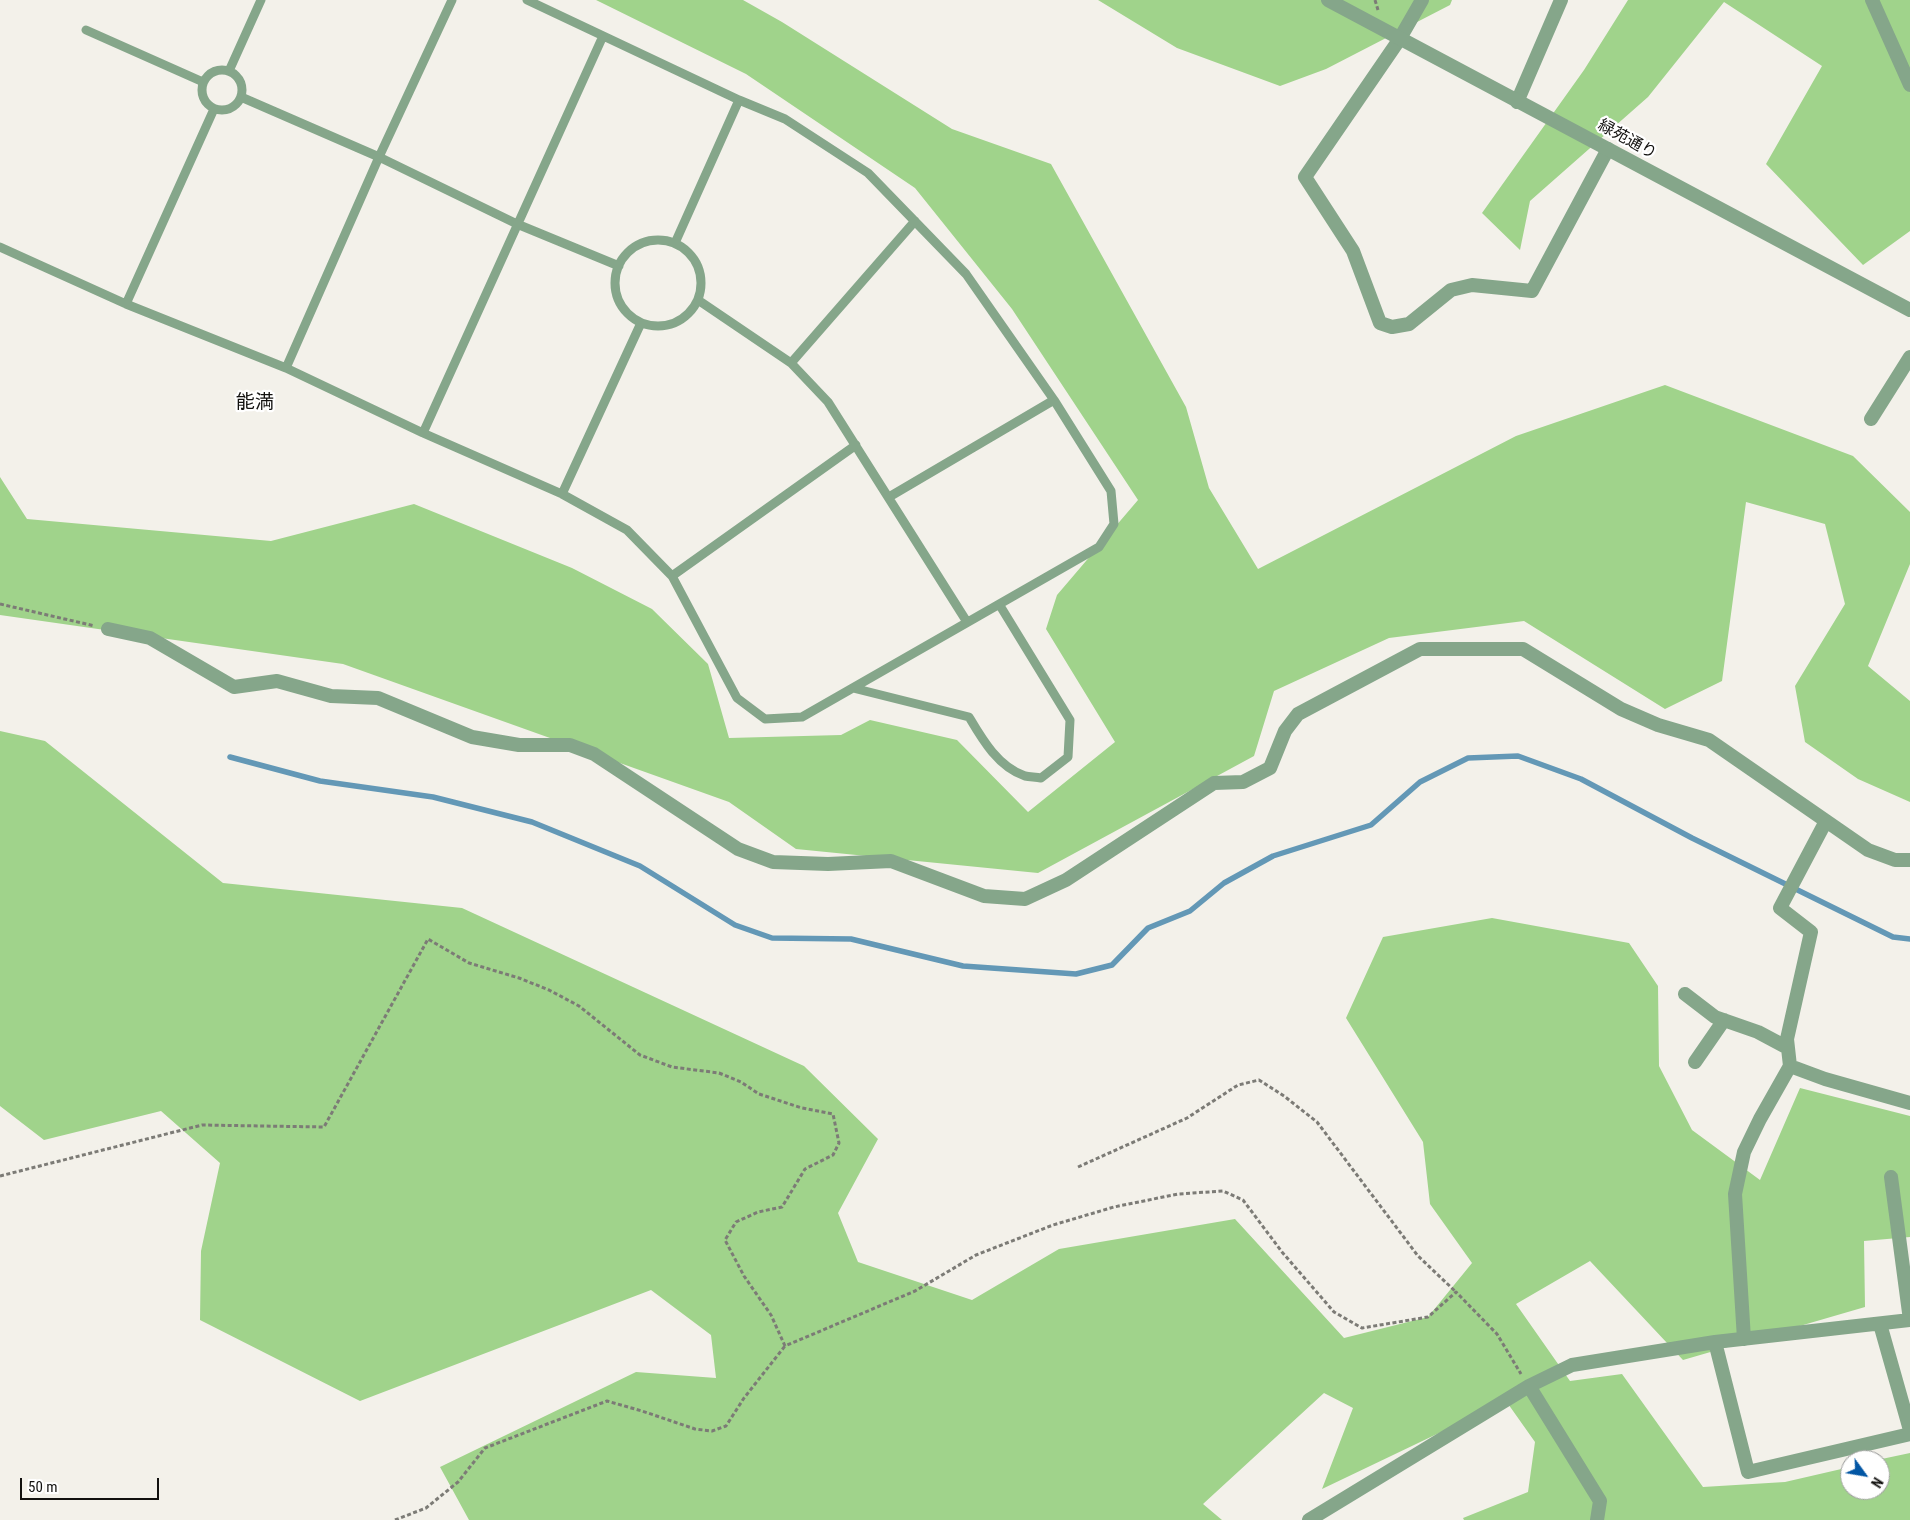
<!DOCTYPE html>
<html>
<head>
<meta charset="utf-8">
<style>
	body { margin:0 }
	#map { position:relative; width:1910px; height:1520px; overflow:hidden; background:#f3f1ea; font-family:"Roboto Condensed",sans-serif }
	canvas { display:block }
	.north { position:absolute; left:1840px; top:1450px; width:50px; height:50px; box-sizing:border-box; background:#fff; border:1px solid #a0a09f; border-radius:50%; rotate:122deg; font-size:14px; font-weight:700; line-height:20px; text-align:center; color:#12110f }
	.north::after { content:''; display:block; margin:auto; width:18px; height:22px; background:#0256a4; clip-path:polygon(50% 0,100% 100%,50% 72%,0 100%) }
	.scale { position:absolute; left:20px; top:1478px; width:139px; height:22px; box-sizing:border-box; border:2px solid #12110f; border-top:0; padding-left:6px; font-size:15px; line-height:18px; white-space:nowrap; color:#12110f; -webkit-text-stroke:4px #fff; paint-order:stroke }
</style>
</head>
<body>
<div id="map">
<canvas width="1910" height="1520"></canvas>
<div class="north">N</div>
<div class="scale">50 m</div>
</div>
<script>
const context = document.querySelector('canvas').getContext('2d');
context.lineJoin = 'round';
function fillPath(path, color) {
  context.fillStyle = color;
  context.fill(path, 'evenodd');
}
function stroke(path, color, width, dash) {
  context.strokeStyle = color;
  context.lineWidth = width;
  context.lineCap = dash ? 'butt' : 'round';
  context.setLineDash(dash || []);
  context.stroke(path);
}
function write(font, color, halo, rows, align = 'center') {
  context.font = font + ' "Roboto Condensed","Noto Sans JP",sans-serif';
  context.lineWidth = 4.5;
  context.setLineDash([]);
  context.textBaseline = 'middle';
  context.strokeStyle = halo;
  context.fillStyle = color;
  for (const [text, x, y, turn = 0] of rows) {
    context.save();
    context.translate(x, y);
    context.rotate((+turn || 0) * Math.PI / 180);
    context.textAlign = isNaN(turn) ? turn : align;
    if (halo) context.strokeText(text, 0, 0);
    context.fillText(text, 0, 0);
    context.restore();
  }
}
fillPath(new Path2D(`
	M596,0H743L782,22L952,129L1051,164L1186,407L1209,488L1258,569L1516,436L1665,385L1853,456L1910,512V564L1868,666L1910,701V802L1858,779L1805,742L1795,686L1845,604L1825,524L1746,502L1722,681L1665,709L1524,621L1389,638L1274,691L1254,756L1038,873L796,849L729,802L343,664L0,615V477L27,519L271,541L414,504L572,568L652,609L708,664L729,738L841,735L870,720L957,740L1028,812L1115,742L1046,629L1057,595L1138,500L1012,309L915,188L746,74Z
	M1098,0H1452L1450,5L1326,69L1280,86L1177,48Z
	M1628,0H1910V231L1863,265L1766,164L1822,66L1724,2L1648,97L1530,201L1520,250L1482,213L1584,70Z
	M0,731L45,741L223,883L462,908L804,1066L878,1139L838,1213L858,1262L972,1300L1059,1249L1235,1219L1344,1338L1428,1317L1472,1263L1430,1204L1423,1142L1346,1018L1383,937L1492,918L1629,943L1658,986L1659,1066L1692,1130L1760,1180L1800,1088L1910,1116V1237L1864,1241L1865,1307L1683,1360L1590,1261L1516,1304L1570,1381L1622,1374L1703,1487L1785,1482L1850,1467V1490H1880V1460H1877L1910,1453V1520H1464L1463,1518L1528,1492L1535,1442L1506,1401L1322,1489L1353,1408L1324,1393L1203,1504L1222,1520H469L440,1467L636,1372L716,1378L711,1335L651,1290L360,1401L200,1320L201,1251L220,1163L161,1111L44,1140L0,1106Z`), '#a0d38b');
stroke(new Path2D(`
	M230,757L320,781L433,797L532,822L640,866L735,925L772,938L851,939L963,966L1076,974L1112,965L1148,928L1190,911L1224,883L1273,856L1371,825L1420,782L1468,758L1518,756L1581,779L1692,838L1893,937L1910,939`), '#6398b6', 5.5);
stroke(new Path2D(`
	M1375,0L1378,10
	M0,604L95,626
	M1078,1167L1187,1118L1238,1085L1259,1080L1284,1096L1317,1122L1418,1256L1456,1292
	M0,1176L202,1125L324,1127L428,939L469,963L519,978L549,990L579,1006L640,1055L672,1067L719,1073L741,1082L759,1094L802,1108L833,1114L839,1143L833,1155L805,1169L782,1207L758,1212L736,1222L725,1240L744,1276L771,1315L785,1346L915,1291L976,1255L1053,1225L1114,1207L1178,1194L1223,1191L1243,1200L1282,1252L1334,1312L1362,1328L1428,1317L1456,1292L1497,1334L1521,1374
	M395,1520L426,1508L458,1482L485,1448L607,1401L642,1411L695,1429L712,1431L726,1426L744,1398L785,1346`), '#7c7b76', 3, [4, 2.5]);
stroke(new Path2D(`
	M527,0L739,100
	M86,30L203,82
	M202 90a20 20 0 1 1 40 0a20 20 0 1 1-40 0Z
	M229,71L261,0
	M241,97L379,157L517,224L619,266
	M615 283a43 43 0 1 1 86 0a43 43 0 1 1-86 0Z
	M0,247L126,304L286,368L423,433L562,494L627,530L672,576L737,698L765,719L802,717L1099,547L1114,524L1111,491L1054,400L966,274L868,173L785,119L739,100L675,243
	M698,300L791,363L828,402L967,622
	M126,304L214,109
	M791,363L915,221
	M286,368L379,157L452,0
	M423,433L603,36
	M562,494L641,323
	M889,497L1054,400
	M672,576L856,445
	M853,688L969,717C982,739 998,767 1025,776C1030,777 1036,777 1041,778L1068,757L1070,720L999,604`), '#85a68a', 9);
stroke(new Path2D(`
	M1422,0L1399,40L1305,177L1353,251L1380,323L1392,327L1409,324L1451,290L1472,285L1532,291L1608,149
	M1872,0L1910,85
	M1517,102L1561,0
	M1871,419L1910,357
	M108,629L150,638L234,687L277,681L331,696L378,698L472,737L519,745H570L594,754L738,849L773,862L828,864L891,861L984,896L1025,899L1066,880L1214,783L1243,782L1270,768L1285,731L1298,714L1420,649H1523L1621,709L1658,725L1709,740L1868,850L1895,860H1910
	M1685,994L1715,1017L1758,1032L1788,1048
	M1695,1062L1724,1020
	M1790,1066L1825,1079L1910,1103
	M1891,1177L1910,1320
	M1880,1324L1910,1430
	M1744,1339L1735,1194L1744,1152L1760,1119L1790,1066L1787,1039L1811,932L1780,908L1826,821
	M1715,1342L1748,1472L1910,1434
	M1529,1386L1600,1501L1597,1520
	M1309,1520L1529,1386L1572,1365L1715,1342L1910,1320`), '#85a68a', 14);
stroke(new Path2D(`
	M1328,0L1910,310`), '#85a68a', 14);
write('16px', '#12110f', '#fff', [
	["緑苑通り",1627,140,29]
]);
write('19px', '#12110f', '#fff', [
	["能満",255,403]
]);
</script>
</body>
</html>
